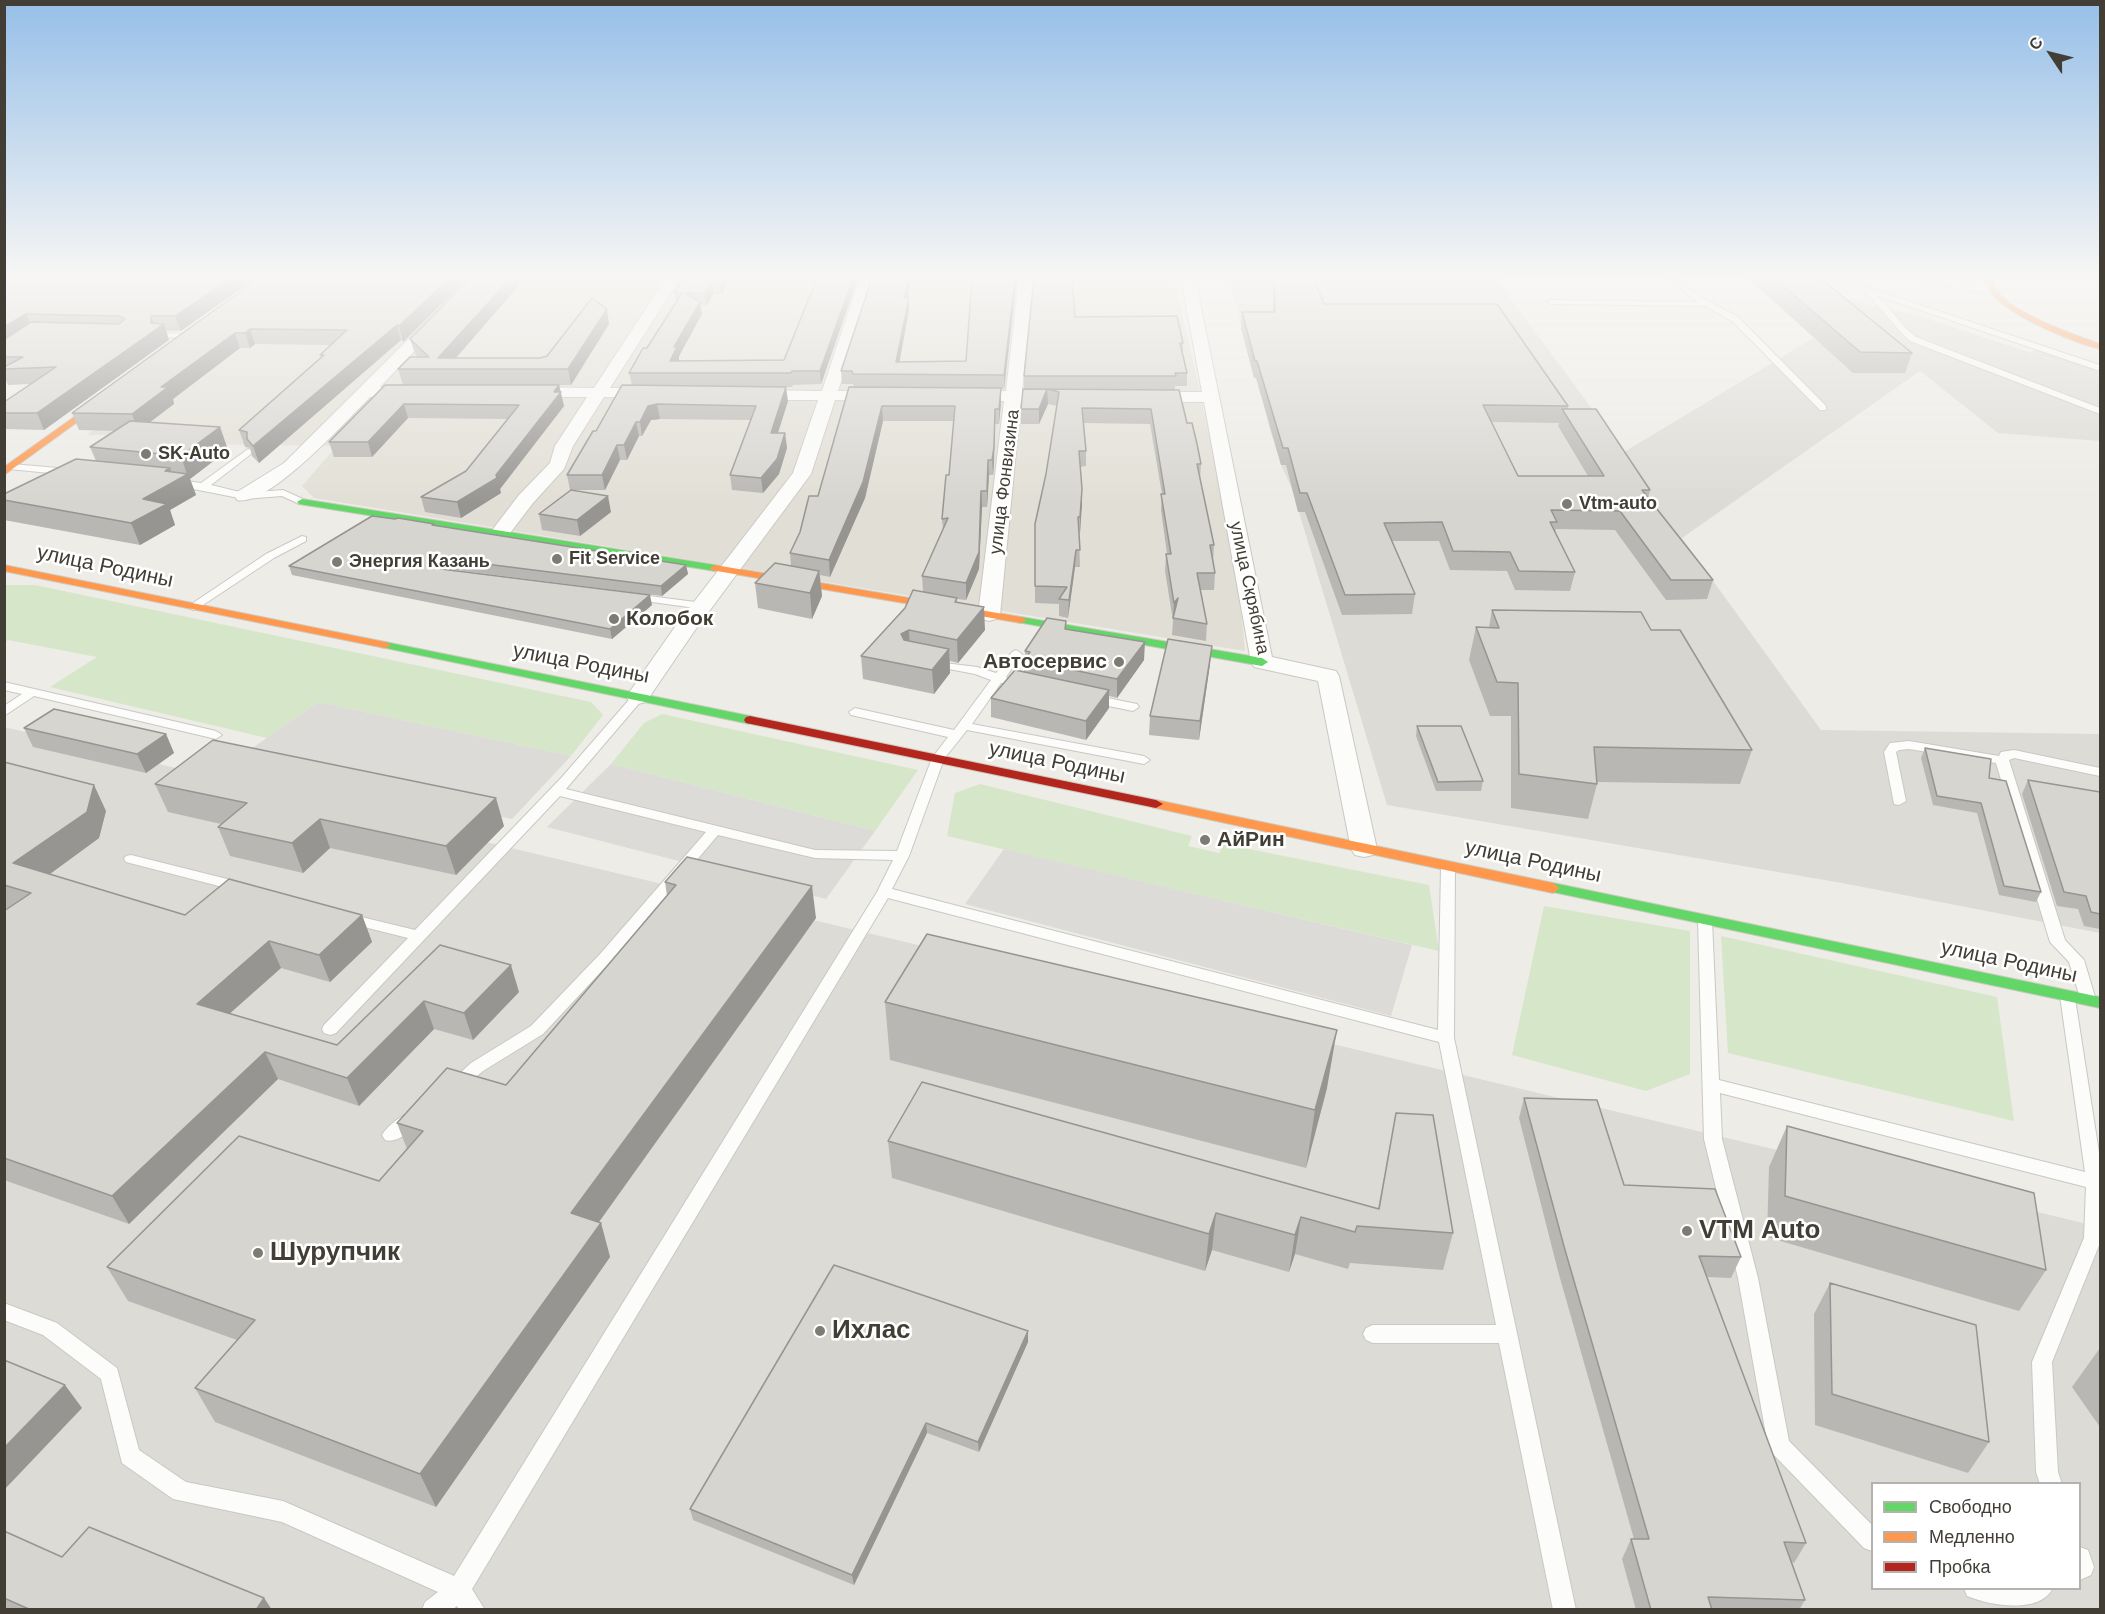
<!DOCTYPE html>
<html>
<head>
<meta charset="utf-8">
<style>
	body { margin:0 }
	#map { position:relative; width:2105px; height:1614px; overflow:hidden; background:#edece7; font-family:Helvetica,sans-serif }
	canvas { display:block }
	.frame { position:absolute; inset:0; border:6px solid #423e35; pointer-events:none }
	.legend { position:absolute; left:1871px; top:1482px; width:210px; height:108px; box-sizing:border-box; background:#fff; border:2px solid #b3b2ae; margin:0; padding:8px 10px; list-style:none; font-size:18px; color:#423e35 }
	.legend li { display:flex; align-items:center; gap:12px; height:30px }
	.legend b { width:30px; border:2px solid #b3b2ae }
	.north { position:absolute; left:2021px; top:24px; width:60px; height:60px; -webkit-text-stroke:4px #fff; paint-order:stroke; rotate:305deg; font-size:16px; font-weight:700; line-height:24px; text-align:center; color:#423e35 }
	.north::after { content:''; display:block; margin:auto; width:21px; height:27px; background:#423e35; clip-path:polygon(50% 0,100% 100%,50% 72%,0 100%) }
</style>
</head>
<body>
<div id="map">
<canvas width="2105" height="1614"></canvas>
<div class="frame"></div>
<ul class="legend">
<li><b style="height:8px;background:#63d668"></b>Свободно</li>
<li><b style="height:8px;background:#ff974d"></b>Медленно</li>
<li><b style="height:8px;background:#b3261e"></b>Пробка</li>
</ul>
<div class="north">С</div>
</div>
<script>
const context = document.querySelector('canvas').getContext('2d');
context.lineJoin = 'round';
function fillPath(path, color) {
  context.fillStyle = color;
  context.fill(path, 'evenodd');
}
function stroke(path, color, width, dash) {
  context.strokeStyle = color;
  context.lineWidth = width;
  context.lineCap = dash ? 'butt' : 'round';
  context.setLineDash(dash || []);
  context.stroke(path);
}
function write(font, color, halo, rows, align = 'center') {
  context.font = font + ' Helvetica,sans-serif';
  context.lineWidth = 5;
  context.setLineDash([]);
  context.textBaseline = 'middle';
  context.strokeStyle = halo;
  context.fillStyle = color;
  for (const [text, x, y, turn = 0] of rows) {
    context.save();
    context.translate(x, y);
    context.rotate((+turn || 0) * Math.PI / 180);
    context.textAlign = isNaN(turn) ? turn : align;
    if (halo) context.strokeText(text, 0, 0);
    context.fillText(text, 0, 0);
    context.restore();
  }
}
fillPath(new Path2D(`
	M286,278H1174L1200,391L1239,585L1245,651L314,498L302,486L337,446L191,444L197,436L87,435Z`), '#e1dfd5');
fillPath(new Path2D(`
	M1229,278H1809L1831,296L1920,316L2100,376V441L1998,433L1920,371L1682,538L1821,730L2100,734V933L1842,883L1387,805L1292,489L1281,465L1270,430L1257,378H1254ZM1496,279H1808L1850,316L1624,452Z
	M4,727L2100,1227V1609H5ZM1872,1484H2080V1588H1872Z`), '#dddbd5');
fillPath(new Path2D(`
	M5,585H35L591,702L603,715L571,756L318,702L267,738L50,687L97,657L8,640L5,642Z
	M662,714L918,770L875,831L611,764L644,723Z
	M980,784L1192,836L1188,846L1219,853L1224,844L1429,885L1439,951L947,836L955,793Z
	M1544,906L1690,931V1074L1646,1091L1512,1055Z
	M1721,936L1997,997L2014,1121L1728,1053Z`), '#d6e6c9');
fillPath(new Path2D(`
	M2041,349L2100,369V376L2030,352Z
	M318,702L571,756L512,819L234,761Z
	M611,764L875,831L826,899L547,827Z
	M1004,849L1412,945L1391,1016L965,904Z`), '#dcdbd7');
const lane = new Path2D(`
	M1668,278H1676L1699,296L1738,317L1826,406V410H1820L1732,321L1705,306L1551,304L1547,302L1551,300L1697,302Z
	M1829,278H1839L2100,365V370H2097L1876,295C1891,308 1900,325 1916,337L2100,408V414L1910,341C1893,326 1882,307 1864,292C1855,285 1839,284 1829,278Z
	M161,333L191,334L195,336L191,338L158,337V333Z
	M248,449L251,450V454L211,485L244,493L283,490L305,500V504H299L282,496L244,499L173,485L168,482L173,479L201,483Z
	M12,464L70,469L75,472L70,475L9,469L7,467Z
	M302,536L306,537V541L274,558L197,609L193,610L187,607L266,554Z
	M634,594L703,603L709,606L703,609L630,599V595Z
	M1016,650L1022,654L1006,677L1010,680L1008,683H1001L972,724L1144,756L1150,760L1144,764L967,730L944,759L909,856L892,889L1438,1030L1441,866L1448,862L1455,866L1454,1038L1576,1610H1553L1499,1343H1373L1366,1340L1363,1334L1366,1328L1373,1325H1496L1439,1042L888,898L472,1589L485,1610H459L457,1606L452,1610H422L425,1602L438,1592L282,1522L173,1499L122,1463L101,1379L43,1335L4,1320V1303L57,1323L117,1368L139,1450L186,1482L283,1501L454,1576L877,892L893,860L815,858L718,835L611,961L543,1034L483,1071L460,1090L454,1092L448,1090L446,1086L471,1063L531,1026L601,953L706,832L560,796L336,1033L330,1035L324,1033L322,1029L324,1025L408,938L344,922L342,919L344,916L349,914L415,930L562,777L634,694L638,693L644,697L642,700L566,789L815,850L897,851L932,758L948,737L851,715L849,712L855,708L954,730L991,680L975,674L928,665L926,663L928,661L977,667L996,673L1012,652Z
	M4,682L216,731L222,735L216,739L34,696L4,716V706L22,694L4,690Z
	M1093,695L1137,704L1139,707L1133,711L1089,702L1087,699L1089,696Z
	M1909,741L1999,756L2001,752L2014,750L2100,768V776L2014,758L2009,760L2065,940L2084,960L2096,1000L2094,1004H2082L2069,962L2050,942L1996,763L1909,749L1899,750L1896,752L1906,801L1899,805L1894,804L1884,752L1890,743Z
	M131,855L247,884L249,887L242,892L126,862L124,859L126,856Z
	M1705,915L1710,917L1712,920L1719,1080L2085,1172L2060,996L2062,992H2074L2100,1159V1243L2052,1362L2058,1472L2062,1484H2040L2036,1472L2032,1362L2084,1238L2086,1187L1720,1093L1722,1139L1758,1278L1789,1441L1872,1525V1551L1864,1548L1772,1453L1768,1446L1738,1278L1704,1139L1698,920L1700,917Z
	M413,1111L419,1113L422,1118C416,1129 397,1144 385,1140L382,1135C388,1125 402,1115 413,1111Z
	M2080,1547L2088,1550L2094,1567L2091,1575L2080,1580Z
	M1964,1588H2053C2040,1614 1991,1606 1967,1596Z`);
const street = new Path2D(`
	M470,278H484L380,387H411L419,392L417,395L370,397C348,419 268,508 237,500L235,496L237,492L284,463Z
	M666,278H680L610,388H651L659,393L651,398L604,397L573,446L564,469L533,503L507,537H493L490,533L493,529L519,495L550,463L555,446L587,397H525L517,392L525,387L594,388Z
	M860,278H874L838,391H882L890,396L882,401L835,400L811,474L693,633L646,702L638,704L630,702L626,697L677,624L793,473L818,400H753L745,395L753,390L822,391Z
	M1019,278H1033L1022,391H1056L1064,396L1056,401H1021L1000,615L996,619L989,621L982,619L978,615L1004,401H966L958,396L966,391H1006Z
	M1181,278H1195L1272,657L1336,671L1339,676L1377,849L1373,855L1364,857L1355,855L1351,849L1318,681L1254,667L1251,662L1204,402H1146L1138,397L1146,392H1202Z
	M1916,278H1944L1992,286L1999,290L1992,294L1923,282Z`);
const fast = new Path2D(`
	M302,499L715,565L720,568L715,571L299,504L297,502Z
	M1021,617L1262,658L1268,662L1262,666L1017,622L1015,620Z
	M385,642L750,716L756,720L750,724L381,647L379,645L381,643Z
	M1553,883L2100,997V1008L1548,891L1546,888L1548,885Z`);
const slow = new Path2D(`
	M1985,278H1992C1994,282 1994,287 1997,291C2014,314 2073,334 2100,344V349C2074,343 2004,314 1990,291C1987,287 1986,282 1985,278Z
	M109,392L116,394L4,475V467Z
	M4,565L385,642L391,645L385,648L4,571Z
	M715,565L1021,617L1027,620L1021,623L711,570L710,568Z
	M1156,800L1553,883L1560,888L1553,893L1151,807L1149,804L1151,801Z`);
const jam = new Path2D(`
	M750,716L1156,800L1163,804L1156,808L746,723L744,720L746,717Z`);
stroke(lane, '#c9c8c3', 2);
stroke(street, '#c9c8c3', 2);
stroke(fast, '#cccabf', 2);
stroke(slow, '#cccabf', 2);
stroke(jam, '#cccabf', 2);
fillPath(lane, '#fcfcfb');
fillPath(street, '#fcfcfb');
fillPath(fast, '#63d668');
fillPath(slow, '#ff974d');
fillPath(jam, '#b3261e');
fillPath(new Path2D(`
	M4,278H256L181,331H166L169,340L44,430L4,429V402L31,384L8,385L4,376Z
	M259,278H468L403,342L401,340L259,463L252,456L250,448L245,447L239,430L321,357L320,355L331,345L255,344L250,348H240L173,399L174,404L149,423L220,427L228,450L190,479L196,495L170,510L175,525L140,545L4,520V494L96,461L90,447L116,431L79,430L72,413Z
	M470,278H648L645,281L522,282L456,358H540L547,356L609,324L571,385H403L398,369L418,357L415,354L410,339Z
	M683,278H858L821,384L793,385L792,387H776L788,401L778,433H785L787,448L779,474L763,493L732,490L730,475L751,420L660,419L651,420L642,436H639L627,460H620L605,490H574L611,512L580,536L542,530L539,514L570,490L567,475L596,431L632,385L629,373L676,303L674,293ZM727,282L815,283L784,360L679,361V356L702,314L701,305H707L713,294H722Z
	M912,278L908,298L909,310L899,362L966,361L1017,278L1004,389H1001V403L999,424H995L994,463L993,475H989L987,507H982L979,569L966,600L957,599V602L985,630L958,663L950,661V673L934,694L863,679L861,656L923,592L922,576L943,530L942,519L949,475L954,421H883L865,498L830,577L820,575L822,596L812,619L758,608L755,583L791,566L790,553L818,496L854,387L853,384H842L841,371Z
	M1034,278H1160V282H1073L1075,317L1183,343V353L1187,373V386H1175V390L1201,464L1200,479L1214,545L1213,561L1215,573L1214,590H1200L1207,624L1206,641L1172,635L1173,621L1165,571L1166,554H1167L1161,510L1162,494L1150,424L1083,423L1086,451V466L1080,467L1082,489L1080,533H1079L1080,567H1075L1068,618L1059,616V604L1035,603V524L1046,474L1057,406L1048,404L1039,424H1021V409L1024,389V376Z
	M1244,278H1313L1324,304L1568,406V409L1650,490L1648,498L1713,580L1707,599L1666,600L1615,530L1556,529L1555,533L1575,572L1570,591L1515,590L1507,571L1450,570L1439,541H1392L1415,594L1412,614L1342,615L1305,512H1298L1286,465H1281L1256,378H1254L1241,328L1242,312H1273V283L1246,282ZM1492,422L1559,423L1558,426L1588,476H1518Z
	M1748,278H1820L1912,353L1905,373H1853Z
	M385,385H559L564,406L500,489L501,493L461,518L425,512L421,497L466,471L508,419L408,418L372,457H334L329,442Z
	M395,519L434,524L435,526L686,565L688,574L662,596L448,569L447,570L652,605L612,639L292,575L289,566Z
	M1492,610L1651,630L1752,750L1740,784L1597,782V784L1588,819L1511,808V716H1490L1469,660L1476,627H1489Z
	M1066,621V629L1144,660L1117,698L1109,696V708L1086,740L991,717V698L1024,672L1025,651Z
	M1210,664L1199,740L1149,735L1150,716Z
	M1417,726L1483,781L1481,791H1436L1416,736Z
	M24,728L166,734L174,753L146,773L33,747Z
	M1925,748L1989,778L2041,892L2036,902L1999,895L1977,813L1933,805L1921,758Z
	M4,762L106,811L99,838L50,874L185,915H362L372,942L330,982L281,968L229,1014L337,1045L440,945L519,992L473,1040L434,1029L359,1106L278,1079L129,1224L4,1180V911L8,909L4,908Z
	M2028,780L2100,792V929L2084,926L2078,909L2057,906L2022,794Z
	M155,784L504,826L456,875L330,848L303,873L230,856L218,827L221,824L168,812Z
	M665,882L816,918L599,1222L601,1223L610,1257L436,1507L215,1422L195,1388L237,1340L128,1301L107,1267L379,1181L407,1149L397,1123L506,1085L667,896Z
	M885,1002L1327,1088L1306,1168L890,1060Z
	M1524,1098L1624,1185L1741,1257L1731,1278L1707,1277L1806,1543L1794,1563L1792,1562L1805,1600L1799,1610H1636L1622,1559L1631,1539H1634L1558,1271L1519,1118Z
	M1396,1113L1453,1233L1443,1270L1350,1263L1348,1269L1295,1254L1289,1272L1212,1250L1205,1271L892,1178L888,1141L1378,1209Z
	M1787,1126L2046,1270L2019,1311L1767,1237L1769,1167Z
	M1830,1283L1989,1442L1968,1473L1815,1425L1814,1314Z
	M1028,1331V1342L979,1452L927,1433L854,1585L693,1520L690,1509Z
	M2100,1348V1427L2072,1387Z
	M4,1531L62,1557L264,1598L272,1610H4Z`), '#b9b7b3');
fillPath(new Path2D(`
	M231,278H256L181,331L175,316Z
	M450,278H468L403,342L399,326Z
	M511,278H521L522,282L446,369L438,358Z
	M722,278H727V282L722,294L720,282Z
	M853,278H858L821,384L820,371Z
	M909,278H912L905,310L904,298Z
	M1015,278H1018H1017L1004,389V375Z
	M712,282L713,294L707,305L705,293Z
	M909,298V310L897,375L896,362Z
	M700,302L702,314L679,356V360L672,374L670,361L674,347Z
	M607,309L609,324L571,385L568,369Z
	M26,314L32,329L4,346V327Z
	M151,316L156,330L164,324L169,340L44,430L37,413L151,323Z
	M397,325L401,340L259,463L253,446Z
	M250,329L255,344L250,348L245,333Z
	M235,333L240,348L173,399L174,404L138,431L132,414L161,387Z
	M559,385L564,406L500,489L501,493L461,518L457,502L496,475Z
	M786,387L788,401L773,448L771,433Z
	M1001,388V403L999,424V409Z
	M1047,389L1048,404L1039,424V409Z
	M404,404L408,418L372,457L368,442Z
	M657,404L660,419L651,420L642,436L640,422L648,406Z
	M882,406L883,421L865,498L830,577L829,560Z
	M995,409L994,463L993,475L992,460Z
	M636,422L639,436L627,460L624,445Z
	M220,427L228,450L190,479L196,495L170,510L175,525L140,545L131,523L143,499L165,471L170,468L175,482L187,475L181,456Z
	M785,433L787,448L779,474L763,493L761,478Z
	M617,445L620,460L605,490L602,475Z
	M988,460L989,475L987,507V491Z
	M1082,489V505L1080,533V517Z
	M981,491L982,507L979,569L966,600V583Z
	M608,496L611,512L580,536L577,520Z
	M1076,550L1075,567L1068,618L1069,600Z
	M446,559L448,569L441,573L438,564Z
	M686,565L688,574L662,596L661,586Z
	M819,571L822,596L812,619L810,593Z
	M650,595L652,605L612,639L610,629Z
	M1178,598L1173,618V621L1174,603Z
	M984,607L985,630L958,663L957,640Z
	M909,630L910,653L901,634Z
	M1145,642L1144,660L1117,698V679Z
	M1212,646L1210,664L1199,740L1200,721Z
	M949,649L950,673L934,694L932,670Z
	M1109,690V708L1086,740V721Z
	M166,734L174,753L146,773L137,754Z
	M94,785L106,811L99,838L28,890L13,863Z
	M496,798L504,826L456,875L446,846Z
	M320,819L330,848L303,873L292,843Z
	M812,886L816,918L581,1247L571,1213Z
	M362,915L372,942L330,982L319,955Z
	M269,941L281,968L210,1031L197,1004Z
	M511,965L519,992L473,1040L464,1013Z
	M424,1001L434,1029L359,1106L347,1078Z
	M1337,1030L1327,1088L1306,1168L1315,1110Z
	M265,1052L278,1079L129,1224L112,1196Z
	M1216,1213L1212,1250L1205,1271L1209,1234Z
	M1301,1217L1295,1254L1289,1272L1295,1235Z
	M601,1223L610,1257L436,1507L420,1474Z
	M1028,1331V1342L979,1452L978,1442Z
	M65,1385L82,1408L4,1490V1448Z
	M926,1423L927,1433L854,1585L852,1575Z
	M264,1598L272,1610H256Z`), '#969592');
const building = new Path2D(`
	M4,278H231L175,316H151V323L164,324L37,413H4V402L56,367L4,369V367L23,357H4V340L31,322L119,324L125,319L119,316L26,314L4,327Z
	M259,278H450L399,326L397,325L253,446L247,439V432L239,430L324,355H320L347,330L250,329L245,333H235L161,387H168L132,414L72,413Z
	M470,278H511L438,358H540L547,356L592,298L607,309L568,369H398L410,357H429L410,339Z
	M683,278H722L720,282H712L705,293H685L700,302L674,347H677L670,361L784,360L817,278H853L820,371H792L791,373H629L643,348H647L682,293H674Z
	M872,278H909L904,298H909L896,362L966,361L972,278H1015L1004,375L853,374L852,371H841Z
	M1034,278H1072L1075,317L1177,316L1183,343H1180L1187,373H1175L1176,376H1024Z
	M1274,278H1313L1324,304H1497L1568,406L1483,405L1518,476H1604L1562,409H1596L1650,490H1642L1713,580H1671L1620,511L1551,510L1557,522H1550L1575,572L1519,571L1510,552L1453,551L1442,522L1384,523L1415,594L1345,595L1307,493H1300L1288,448H1283L1257,361H1255L1242,312H1275Z
	M1774,278H1820L1912,353L1860,352Z
	M385,385H559L554,392H561L496,475L497,478L457,502L421,497L466,471L519,405L404,404L368,442H329Z
	M622,385L786,387L771,433H785L777,459L761,478L730,475L756,406L657,404L648,406L640,422H636L624,445H617L602,475H567L593,431H596Z
	M849,387L1001,388L999,409H995L994,447L992,460H988L987,491H981L979,552L966,583L922,576L948,518L942,519L946,475H949L955,406H882L863,482L829,560L790,553L800,532L809,496H818Z
	M1023,389L1179,390L1187,423H1192L1197,444L1201,464H1197L1214,545H1210L1215,573H1197L1207,624L1173,618L1178,598L1174,603L1166,554H1171L1161,494H1165L1151,409L1082,408L1086,451H1079L1082,489L1080,517H1078L1080,550H1076L1069,600L1059,599L1067,587L1035,586V524L1046,474L1059,392L1047,389L1039,409H1021Z
	M130,421L220,427L181,456L90,447Z
	M76,459L170,468L165,471L188,474L143,499L167,504L131,523L4,500V494Z
	M571,490L608,496L577,520L539,514Z
	M372,516L395,519L398,518L434,524L432,525L686,565L661,586L446,559L438,564L441,569L650,595L610,629L289,566Z
	M775,563L819,571L810,593L755,583Z
	M913,590L957,598L955,602L984,607L957,640L909,630L901,634L904,640L949,649L932,670L861,656L905,608Z
	M1492,610L1641,612L1651,630H1680L1752,750L1594,747L1597,784L1519,774L1518,683L1497,682L1476,627L1499,628Z
	M1047,618L1066,621L1065,629L1145,642L1117,679L1024,660L1030,652L1025,651Z
	M1168,639L1212,646L1200,721L1150,716Z
	M1015,670L1109,690L1086,721L991,698Z
	M54,709L166,734L137,754L24,728Z
	M1417,726H1461L1483,781L1438,782Z
	M213,740L496,798L446,846L320,819L292,843L218,827L247,803L155,784Z
	M1925,748L1991,759L1989,778L2006,781L2041,892L2004,886L1981,803L1937,796Z
	M4,762L94,785L87,812L13,863L185,915L229,879L362,915L319,955L269,941L197,1004L337,1045L440,945L511,965L464,1013L424,1001L347,1078L265,1052L112,1196L4,1158V911L31,893L4,885Z
	M2028,780L2100,792V914L2091,912L2086,896L2064,892Z
	M687,857L812,886L571,1213L601,1223L420,1474L195,1388L255,1320L107,1267L239,1136L379,1181L423,1131L397,1123L447,1068L506,1085L676,885L665,882Z
	M927,934L1337,1030L1315,1110L885,1002Z
	M922,1082L1379,1209L1396,1113L1433,1115L1453,1233L1357,1226L1355,1232L1301,1217L1295,1235L1216,1213L1209,1234L888,1141Z
	M1524,1098L1597,1100L1624,1185L1715,1189L1741,1257L1699,1256L1806,1543L1784,1542L1805,1600L1708,1597L1712,1610H1651L1631,1539H1649L1565,1250Z
	M1787,1126L2034,1193L2046,1270L1785,1196Z
	M834,1265L1028,1331L978,1442L926,1423L852,1575L690,1509Z
	M1830,1283L1976,1325L1989,1442L1832,1394Z
	M4,1360L65,1385L4,1448Z
	M89,1527L264,1598L256,1610H31L4,1598V1531L62,1557Z`);
fillPath(building, '#d7d5d0');
stroke(building, '#969592', 1.5);
const sky = context.createLinearGradient(0, 0, 0, 504);
sky.addColorStop(0, '#96bfe8');
sky.addColorStop(0.55, '#f7f6f4');
sky.addColorStop(1, '#f7f6f400');
context.fillStyle = sky;
context.fillRect(0, 0, 2105, 504);
for (const [x, y, r, color] of [
	[146,454,6,"#7e7b73"],
	[1567,504,6,"#7e7b73"],
	[557,559,6,"#7e7b73"],
	[337,562,6,"#7e7b73"],
	[614,619,6,"#7e7b73"],
	[1119,662,6,"#7e7b73"],
	[1205,840,6,"#7e7b73"],
	[1687,1231,6,"#7e7b73"],
	[258,1253,6,"#7e7b73"],
	[820,1331,6,"#7e7b73"]
]) {
  const dot = new Path2D();
  dot.arc(x, y, r, 0, 2 * Math.PI);
  context.fillStyle = color;
  context.fill(dot);
  stroke(dot, '#fff', 2);
}
write('bold 18px', '#423e35', '#fff', [
	["SK-Auto",158,454],
	["Vtm-auto",1579,504],
	["Fit Service",569,559],
	["Энергия Казань",349,562]
], 'left');
write('18px', '#423e35', '#fff', [
	["улица Фонвизина",1005,482,-83],
	["улица Скрябина",1249,588,78]
]);
write('21px', '#423e35', '#fff', [
	["улица Родины",105,567,12],
	["улица Родины",581,664,11],
	["улица Родины",1057,763,12],
	["улица Родины",1533,862,12],
	["улица Родины",2009,962,12]
]);
write('bold 21px', '#423e35', '#fff', [
	["Колобок",626,619],
	["Автосервис",1107,662,"right"],
	["АйРин",1217,840]
], 'left');
write('bold 26px', '#423e35', '#fff', [
	["VTM Auto",1699,1231],
	["Шурупчик",270,1253],
	["Ихлас",832,1331]
], 'left');
</script>
</body>
</html>
